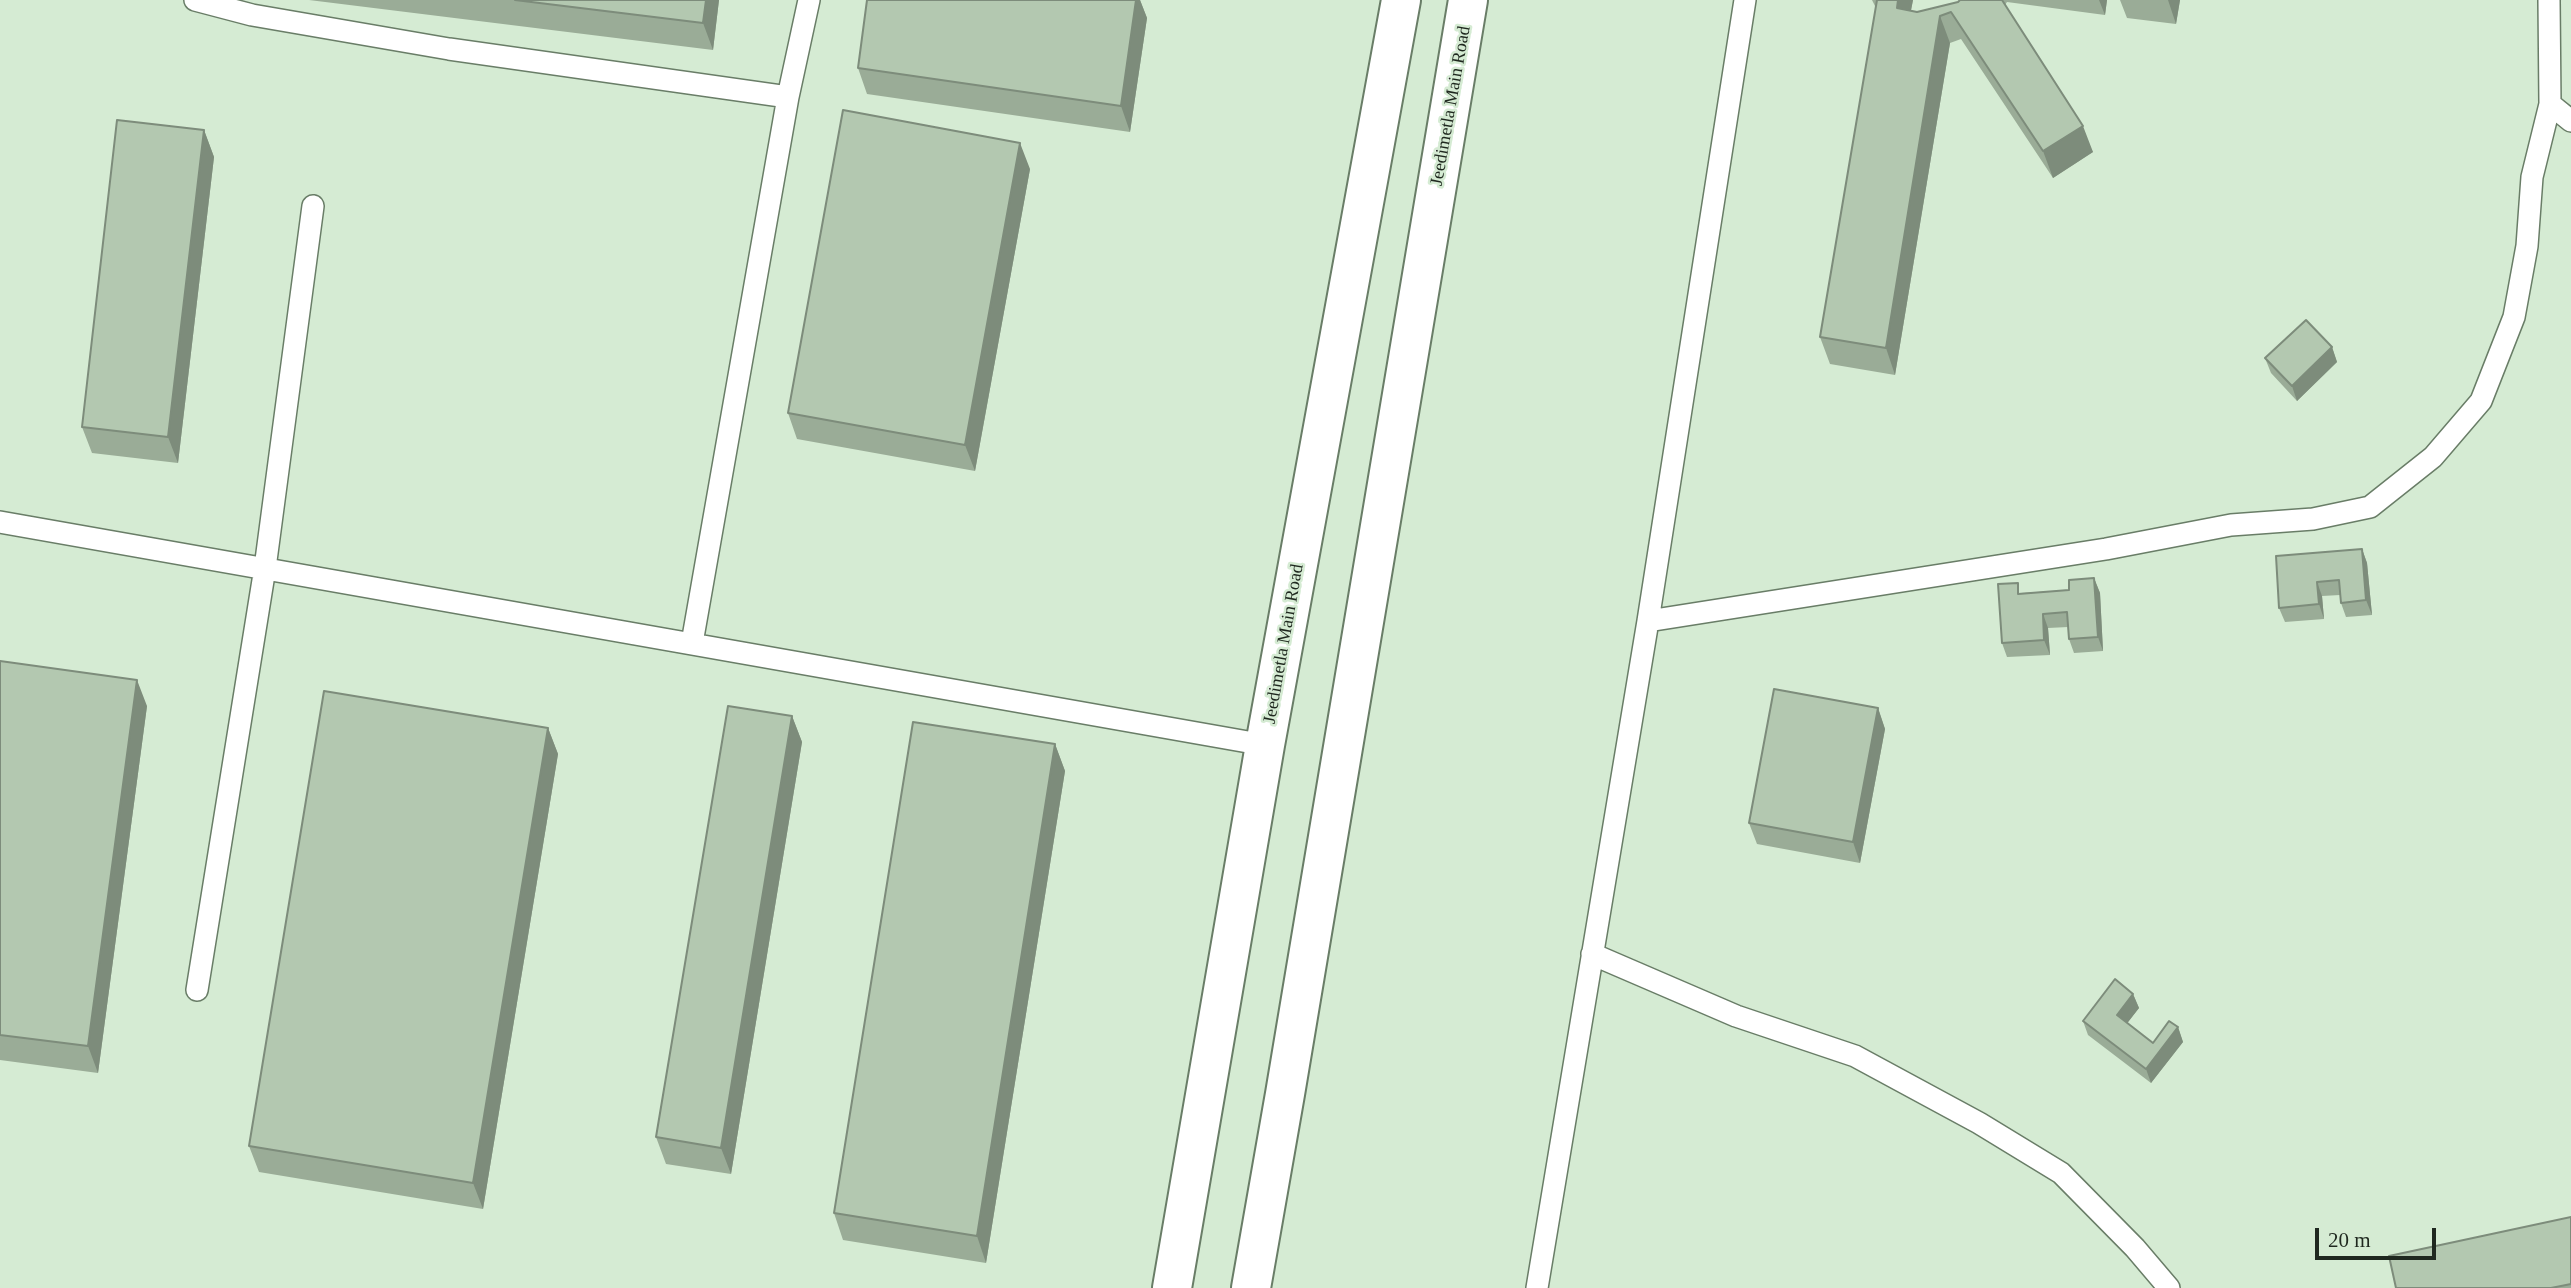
<!DOCTYPE html>
<html>
<head>
<meta charset="utf-8">
<style>
	body { margin:0 }
	#map { position:relative; width:2571px; height:1288px; overflow:hidden; background:#d5ebd3; font-family:"Times New Roman",serif }
	canvas { display:block }
	.scale { position:absolute; left:2315px; top:1228px; width:121px; height:32px; box-sizing:border-box; border:4px solid #1f281f; border-top:0; padding-left:9px; font-size:21px; line-height:24px; white-space:nowrap; color:#1f281f; -webkit-text-stroke:5px #d5ebd3; paint-order:stroke }
</style>
</head>
<body>
<div id="map">
<canvas width="2571" height="1288"></canvas>
<div class="scale">20 m</div>
</div>
<script>
const context = document.querySelector('canvas').getContext('2d');
context.lineJoin = 'round';
function stroke(path, color, width, dash) {
  context.strokeStyle = color;
  context.lineWidth = width;
  context.lineCap = dash ? 'butt' : 'round';
  context.setLineDash(dash || []);
  context.stroke(path);
}
function fillPath(path, color) {
  context.fillStyle = color;
  context.fill(path, 'evenodd');
}
function write(font, color, halo, rows, align = 'center') {
  context.font = font + ' "Times New Roman",serif';
  context.lineWidth = 5;
  context.setLineDash([]);
  context.textBaseline = 'middle';
  context.strokeStyle = halo;
  context.fillStyle = color;
  for (const [text, x, y, turn = 0] of rows) {
    context.save();
    context.translate(x, y);
    context.rotate((+turn || 0) * Math.PI / 180);
    context.textAlign = isNaN(turn) ? turn : align;
    if (halo) context.strokeText(text, 0, 0);
    context.fillText(text, 0, 0);
    context.restore();
  }
}
const service = new Path2D(`
	M195,0L252,15L449,49L788,97
	M2550,104L2571,121
	M0,522L1265,745
	M1648,621L2106,549L2231,525L2313,519L2370,507L2433,457L2481,401L2514,317L2527,246L2532,177L2550,104L2549,0
	M692,643L788,97L809,0
	M1592,954L1736,1016L1855,1056L1979,1123L2061,1173L2135,1248L2169,1288
	M197,990L265,568L313,206
	M1537,1288L1648,621L1745,0`);
const primary = new Path2D(`
	M1172,1288L1265,745L1401,0
	M1251,1288L1285,1094L1468,0`);
stroke(service, '#697d67', 24);
stroke(primary, '#697d67', 42);
stroke(service, '#fff', 21);
stroke(primary, '#fff', 38);
fillPath(new Path2D(`
	M309,0H719L713,50Z
	M1136,0H1140L1147,18L1130,132L867,94L858,68Z
	M1872,0H1913L1911,11L1917,12L1958,2L1960,0H2107L2105,15L2007,2L2005,5L2093,152L2053,178L1961,39L1950,43L1895,375L1830,364L1820,337L1876,8Z
	M2120,0H2180L2176,24L2127,18Z
	M204,130L214,157L178,463L92,453L82,427Z
	M1030,169L975,471L797,439L788,413Z
	M2332,347L2337,362L2297,401L2271,373L2265,358Z
	M2362,549L2367,563L2372,615L2346,617L2341,603L2340,595L2322,596L2324,619L2285,622L2279,608Z
	M2094,578L2100,593L2103,651L2074,653L2069,639L2068,627L2048,628L2050,655L2007,657L2002,643L2021,593L2069,590Z
	M0,661L147,706L98,1073L0,1060Z
	M1878,708L1885,729L1860,863L1757,844L1749,823Z
	M792,716L802,742L731,1174L666,1164L656,1137Z
	M548,728L558,754L483,1209L259,1172L249,1146Z
	M1055,744L1065,771L986,1263L843,1240L834,1213Z
	M2133,994L2139,1008L2127,1023L2153,1043L2178,1027L2183,1042L2151,1083L2088,1035L2083,1021Z
	M2571,1217V1288H2396Z`), '#9aac97');
fillPath(new Path2D(`
	M706,0H719L713,50L703,23Z
	M1136,0H1140L1147,18L1130,132L1121,106Z
	M1898,0H1913L1906,34L1897,8Z
	M2099,0H2107L2105,15Z
	M2168,0H2180L2176,24Z
	M1940,16L1950,43L1895,375L1886,348Z
	M2083,126L2093,152L2053,178L2043,151Z
	M204,130L214,157L178,463L168,437Z
	M1020,143L1030,169L975,471L965,445Z
	M2332,347L2337,362L2297,401L2292,386Z
	M2362,549L2367,563L2372,615L2366,600Z
	M2094,578L2100,593L2103,651L2098,637Z
	M2317,582L2322,596L2324,619L2319,604Z
	M2043,614L2048,628L2050,655L2044,640Z
	M137,680L147,706L98,1073L88,1046Z
	M1878,708L1885,729L1860,863L1853,842Z
	M792,716L802,742L731,1174L721,1148Z
	M548,728L558,754L483,1209L473,1183Z
	M1055,744L1065,771L986,1263L977,1236Z
	M2133,994L2139,1008L2122,1030L2117,1015Z
	M2178,1027L2183,1042L2151,1083L2146,1069Z`), '#7d8c7b');
const building = new Path2D(`
	M515,0H706L703,23Z
	M867,0H1136L1121,106L858,68Z
	M1877,0H1898L1897,8L1917,12L1958,2L1960,0H2002L2083,126L2043,151L1951,12L1940,16L1886,348L1820,337Z
	M843,110L1020,143L965,445L788,413Z
	M117,120L204,130L168,437L82,427Z
	M2306,320L2332,347L2292,386L2265,358Z
	M2362,549L2366,600L2341,603L2339,580L2317,582L2319,604L2279,608L2276,556Z
	M2094,578L2098,637L2069,639L2067,612L2043,614L2044,640L2002,643L1998,584L2018,583V594L2069,590V580Z
	M0,661L137,680L88,1046L0,1035Z
	M1774,689L1878,708L1853,842L1749,823Z
	M324,691L548,728L473,1183L249,1146Z
	M728,706L792,716L721,1148L656,1137Z
	M913,722L1055,744L977,1236L834,1213Z
	M2115,979L2133,994L2117,1015L2153,1043L2169,1021L2178,1027L2146,1069L2083,1021Z
	M2571,1217V1284L2551,1288H2396L2389,1256Z`);
fillPath(building, '#b3c8b0');
stroke(building, '#7d8c7b', 2);
write('18px', '#1f281f', '#d5ebd3', [
	["Jeedimetla Main Road",1451,106,-80],
	["Jeedimetla Main Road",1284,644,-80]
]);
</script>
</body>
</html>
